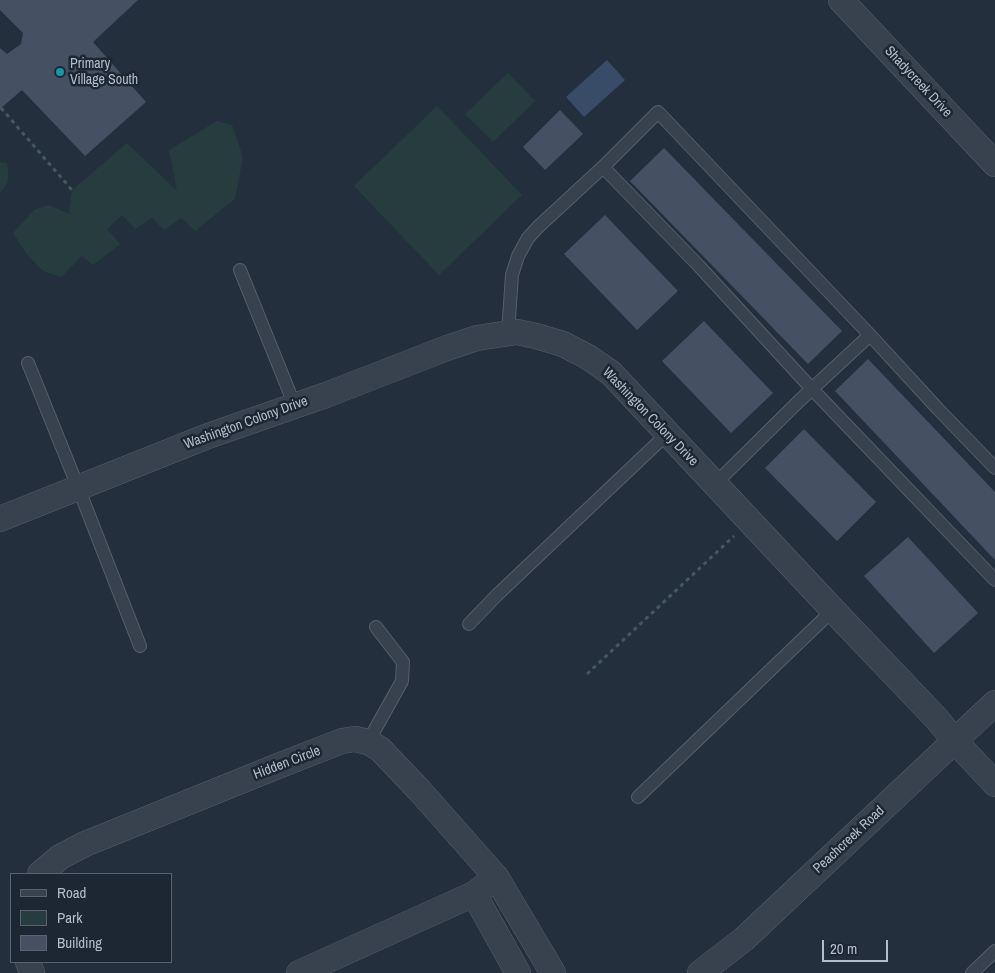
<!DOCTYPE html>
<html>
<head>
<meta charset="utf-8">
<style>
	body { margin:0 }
	#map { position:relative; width:995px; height:973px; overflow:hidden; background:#242f3e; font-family:"Archivo Narrow",sans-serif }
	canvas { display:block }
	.legend { position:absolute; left:10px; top:873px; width:162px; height:90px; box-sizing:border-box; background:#1d2633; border:1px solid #59626f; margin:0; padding:6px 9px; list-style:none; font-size:15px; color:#b4bcc9 }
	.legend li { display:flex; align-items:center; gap:10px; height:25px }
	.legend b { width:25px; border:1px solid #59626f }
	.scale { position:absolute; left:822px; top:940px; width:66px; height:22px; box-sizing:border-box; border:2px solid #b4bcc9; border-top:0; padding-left:6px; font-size:15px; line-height:18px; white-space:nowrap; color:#b4bcc9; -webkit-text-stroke:4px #1d2633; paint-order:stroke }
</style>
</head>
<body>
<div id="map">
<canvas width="995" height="973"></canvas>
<ul class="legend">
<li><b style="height:6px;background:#38414e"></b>Road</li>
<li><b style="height:14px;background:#263c3f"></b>Park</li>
<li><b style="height:14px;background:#455162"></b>Building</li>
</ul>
<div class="scale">20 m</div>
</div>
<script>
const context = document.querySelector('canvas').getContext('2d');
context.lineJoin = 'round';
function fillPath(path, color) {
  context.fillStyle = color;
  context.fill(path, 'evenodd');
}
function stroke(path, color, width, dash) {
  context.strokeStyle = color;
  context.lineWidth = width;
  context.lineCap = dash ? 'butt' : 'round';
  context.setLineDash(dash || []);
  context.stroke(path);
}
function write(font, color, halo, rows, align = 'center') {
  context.font = font + ' "Archivo Narrow",sans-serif';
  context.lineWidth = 5;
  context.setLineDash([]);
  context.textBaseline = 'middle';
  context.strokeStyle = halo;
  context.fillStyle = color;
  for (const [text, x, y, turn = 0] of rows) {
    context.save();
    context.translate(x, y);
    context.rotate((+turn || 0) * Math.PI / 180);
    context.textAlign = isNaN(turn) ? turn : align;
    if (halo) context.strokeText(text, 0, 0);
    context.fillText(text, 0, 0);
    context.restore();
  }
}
fillPath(new Path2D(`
	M508,73L535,101L493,142L465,114Z
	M437,106L522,195L439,275L354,186Z
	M217,121L232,125L243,157L235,199L195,231L181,218L164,230L152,218L135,229L122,215L107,229L120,244L93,265L82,256L61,277L43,271L26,253L13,233L34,210L49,205L69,214L72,190L127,143L177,191L169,150Z
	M0,162L7,163C9,177 10,182 0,193Z`), '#263c3f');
fillPath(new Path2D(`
	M607,60L625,80L584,117L566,97Z`), '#394c67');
fillPath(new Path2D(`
	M0,0H138L93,42L146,102L85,156L22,90L0,109V48L7,54L21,44L23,33L0,10Z
	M560,110L583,134L545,170L523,147Z
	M664,148L842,331L808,364L630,181Z
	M605,215L678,291L637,330L564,254Z
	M704,321L773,393L731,433L662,361Z
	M868,359L995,492V560L835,391Z
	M804,429L876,502L837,541L765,468Z
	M908,537L978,613L934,653L864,576Z`), '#455162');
const service = new Path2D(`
	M603,167L699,266L812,389L995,580
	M240,270L295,406
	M508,333L512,275L518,256L528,238L538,227L603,167L658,112L870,335L938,409L995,468
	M28,363L78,487L140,646
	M715,484L799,401L870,335
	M469,624L497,595L667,434
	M368,742L402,681L403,662L376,627
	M638,797L833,610
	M972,973L995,951`);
const minor = new Path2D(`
	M841,0L995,164
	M0,519L208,436L326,395L447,348L477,338L517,332L536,336L563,344L588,357L611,373L833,610L936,718L955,741L995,784
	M40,874L60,857L85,844L278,766L342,741L355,739L368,742L380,749L420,791L496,877L553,973
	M474,894L518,973
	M28,962L32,973
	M299,973L474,894L496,877
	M700,973L744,939L995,703`);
stroke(service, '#565f6c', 14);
stroke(minor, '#565f6c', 26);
stroke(new Path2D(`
	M1,108L72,190
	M587,674L734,536`), '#44595c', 3, [4, 4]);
stroke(service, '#38414e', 12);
stroke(minor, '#38414e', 25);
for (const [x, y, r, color] of [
	[60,72,5,"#0f9aa8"]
]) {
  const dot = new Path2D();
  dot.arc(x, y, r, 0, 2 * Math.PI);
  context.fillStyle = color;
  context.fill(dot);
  stroke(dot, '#1d2633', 2);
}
write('14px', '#b4bcc9', '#1d2633', [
	["Primary",70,64],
	["Village South",70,80]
], 'left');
write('14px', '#b4bcc9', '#1d2633', [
	["Shadycreek Drive",918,82,47],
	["Washington Colony Drive",650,417,46],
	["Washington Colony Drive",246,423,-20],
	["Hidden Circle",287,763,-21],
	["Peachcreek Road",849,840,-43]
]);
</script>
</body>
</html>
